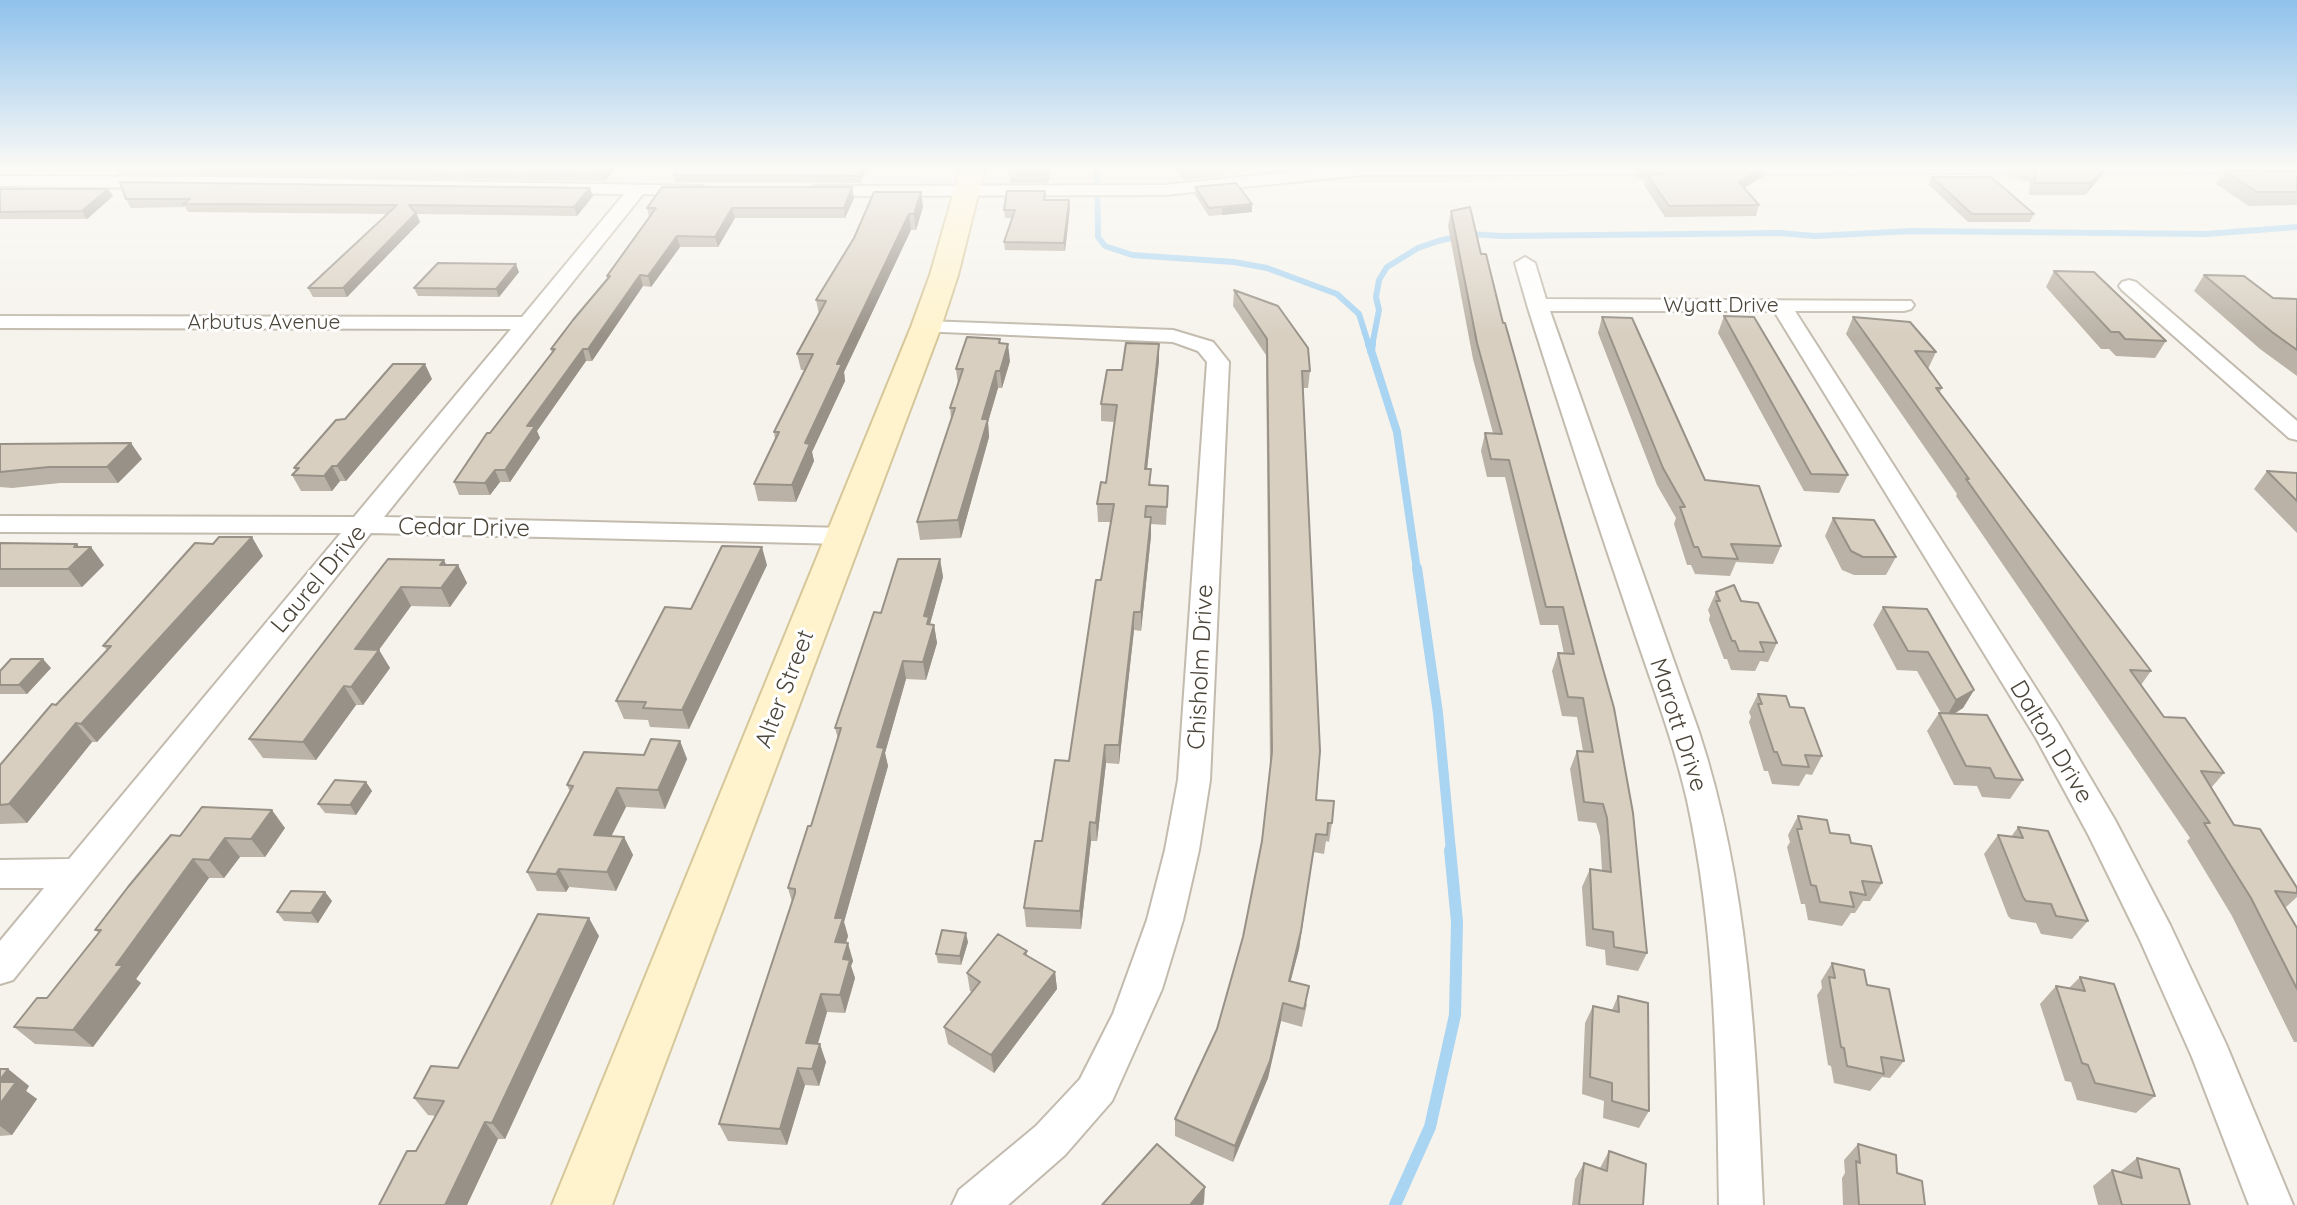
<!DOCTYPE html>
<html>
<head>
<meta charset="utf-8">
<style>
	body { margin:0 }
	canvas { display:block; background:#f6f3ec }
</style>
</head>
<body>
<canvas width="2297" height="1205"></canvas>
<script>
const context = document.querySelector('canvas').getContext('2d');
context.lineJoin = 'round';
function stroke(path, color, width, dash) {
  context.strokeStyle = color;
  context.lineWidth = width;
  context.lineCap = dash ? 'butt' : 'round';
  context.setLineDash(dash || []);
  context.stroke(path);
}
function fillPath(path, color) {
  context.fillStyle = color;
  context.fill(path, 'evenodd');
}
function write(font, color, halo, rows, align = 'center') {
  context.font = font + ' Quicksand,sans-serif';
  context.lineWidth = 6;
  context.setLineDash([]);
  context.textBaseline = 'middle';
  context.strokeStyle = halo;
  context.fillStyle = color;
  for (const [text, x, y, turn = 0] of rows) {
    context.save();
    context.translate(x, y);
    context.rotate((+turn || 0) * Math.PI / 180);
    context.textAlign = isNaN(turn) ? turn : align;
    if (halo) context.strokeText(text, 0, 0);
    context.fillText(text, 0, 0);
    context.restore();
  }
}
stroke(new Path2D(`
	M1097,167L1098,237L1105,246L1132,255L1234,262L1267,268L1337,294L1359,314L1369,346
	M1372,346L1379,310L1376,297L1379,280L1387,267L1418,248L1438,241L1469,234L1502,236L1780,233L1815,236L1912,231L2206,234L2297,227`), '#a9d4f2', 6);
stroke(new Path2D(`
	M1369,344L1397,432L1417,570
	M1371,351L1372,344`), '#a9d4f2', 8);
stroke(new Path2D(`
	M1417,568L1438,713L1451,851`), '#a9d4f2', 10);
stroke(new Path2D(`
	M1395,1205L1430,1127L1455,1015L1457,922L1450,850`), '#a9d4f2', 12);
const street = new Path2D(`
	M1336,167L1685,169L1676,174L1363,175L1164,195L815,196L806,191L815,186L1164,185Z
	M1719,167H2263L2255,172L1727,174L1721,173Z
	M0,176L224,177L703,186L706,190L697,195L643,194L384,517L845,528L854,530L858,536L854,542L845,544L371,533L13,980L0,984V941L44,888H0V860L69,859L341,533L0,532V516L354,517L511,329L0,328V316L522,317L624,194L0,186Z
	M1525,257L1535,263L1546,299L1911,301L1914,305L1911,309L1904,311H1795L2058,723L2115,820L2170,925L2226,1044L2293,1205H2249L2192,1057L2140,940L2089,836L2036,738L1774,311H1550L1699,732C1749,885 1756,1045 1763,1205H1719C1717,1070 1716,933 1687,800C1673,739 1650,679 1630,619C1595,516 1561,412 1528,308L1515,263Z
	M2129,280L2136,282L2297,421V440L2289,438L2122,290L2119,286L2122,282Z
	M926,321L1173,330L1213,342L1229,362L1210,780L1199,850L1183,920L1162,989L1112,1101L1065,1155L1008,1205H952L959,1190L1036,1126L1080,1079L1113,1014L1147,920L1165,850L1178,780L1207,362L1198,351L1173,342L919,331L915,327L919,323Z`);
const secondary = new Path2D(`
	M961,167H985L958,275L941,327L612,1205H552L911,327L930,275Z`);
stroke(street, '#c2bbae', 4);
stroke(secondary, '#d6c79b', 4);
fillPath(street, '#fff');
fillPath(secondary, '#fff3cd');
fillPath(new Path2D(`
	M115,167H616L605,181L119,175Z
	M867,167L860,183L675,182L673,175Z
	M1051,167L1048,183H1010L1009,172Z
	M1176,167H1225L1224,176L1184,180Z
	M1638,167H1766L1763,176L1744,188L1759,205L1756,216L1665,217L1644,185L1645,180L1636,177Z
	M2011,167H2106L2102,175L2085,195H2029L2030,182L2007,175Z
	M2224,171H2297V205L2249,206L2216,184Z
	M1932,177L2034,214L2030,222H1968L1929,185Z
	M852,187L854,198L845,218H735L718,247H680L651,287L643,286L592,361H586L537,431L540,438L510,482H500L490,495H459L454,482L490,433L552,353L551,349L608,279L607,276L649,217L647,208Z
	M1195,187L1252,204V212L1209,216L1195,195Z
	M0,189H108L113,196L87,219H0Z
	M921,192L923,207L916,230H911L844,372L845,381L812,452L814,461L796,502L758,501L754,484L775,439L774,432L805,370H801L797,354L819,314L816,300Z
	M593,196L577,216L417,214L420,222L347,297H313L308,288L388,214L188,212L185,207L131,208L126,199Z
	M1046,200H1069L1070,208L1065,251L1005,250L1004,242L1013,218H1005L1004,210Z
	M1470,207L1647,953L1638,971L1606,965L1605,950L1586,946L1582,887L1590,869L1602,871L1600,836L1596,823L1578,821L1570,769L1577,751H1583L1577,717L1562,716L1552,671L1558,653L1564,654L1558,625H1540L1505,477H1487L1481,451L1485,433H1493L1473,359L1448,226L1451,211Z
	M2054,271L2166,341L2155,358L2116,356L2109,349H2101L2046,287Z
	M519,272L499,297L418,296L414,288Z
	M2204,275L2273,298L2297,299V376L2260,349L2194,291Z
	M1234,290L1310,371L1308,388H1303L1316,800L1332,823L1329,842L1326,841L1324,854L1313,852L1299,949L1290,982L1307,1004L1302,1027L1281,1021L1268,1078L1233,1162L1175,1136V1119L1217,1029L1243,937L1262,841L1270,770L1266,355L1233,306Z
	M1724,316L1848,475L1839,493L1804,491L1718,333Z
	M1602,317L1705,480L1781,546L1773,564L1736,562L1730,576L1695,574L1691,565H1687L1674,524L1676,518L1657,485L1598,333Z
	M1853,317L1936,352L1928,369L1942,388L1939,393L2151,671L2141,685L2164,717L2224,773L2211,788L2234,825L2297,888V897L2285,908L2297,928V1042H2294L2232,916L2187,841L2190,838L1956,496L1957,494L1846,334Z
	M1001,343L1010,361L1002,388H998L988,422L989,437L961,538L920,540L917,522L951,419L950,408L958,384L956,369Z
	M1159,344V361L1147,469L1151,485L1167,504L1166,525L1151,524V536L1141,631L1134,630L1119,764L1106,763L1097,841H1091L1081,929L1026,927L1024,908L1042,841L1069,761L1111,522H1098L1097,504L1106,483L1114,422L1101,421V404L1122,370Z
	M432,379L346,481H340L332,491H301L292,475L296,471L294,468L345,419Z
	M0,444L142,459L118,483H60L12,488L0,487Z
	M2267,471L2297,473V533L2254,489Z
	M1833,518L1896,557L1886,575H1854L1842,570L1825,536Z
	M0,543L77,544L79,547L104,565L82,587H0Z
	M263,556L97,742H92L27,823L0,824V765L107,650L103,646Z
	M388,559L458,565L467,583L450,607L411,606L379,650L390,668L363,705H356L316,760L263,758L249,739Z
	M940,559L943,577L930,624L934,625L937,643L926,680L906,679L885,753L888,766L844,922L848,936L846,942L853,961L851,966L855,978L845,1013L827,1012L817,1044L826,1062L819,1086L805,1085L787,1145L728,1141L719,1124L792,902L788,888L811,826L838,739L835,728Z
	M767,565L689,729L650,727L648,720L624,719L616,701L691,609Z
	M1716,592L1741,601L1777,643L1768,662L1760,661L1755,671L1731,670L1727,659H1724L1709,620L1710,615L1708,610Z
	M1883,607L1974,690L1963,708L1954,714L2023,780L2010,799L1982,797L1977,786L1954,785L1927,731L1939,713H1941L1917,671L1897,670L1873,625Z
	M51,668L27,694H0V671Z
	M1758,694L1790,707L1822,756L1812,775L1806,774L1799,786L1772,784L1768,771H1764L1749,722L1751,717L1749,712Z
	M680,741L687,759L665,809L626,807L611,836L624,837L633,855L616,891L569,887L566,892L537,891L527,872L570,792L567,785Z
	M366,782L372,791L356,815L325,813L318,804Z
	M1798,816L1851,843L1882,883L1870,901H1863L1855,913H1851L1842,926L1808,920L1805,904H1801L1787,847L1790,842L1788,835Z
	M2018,827L2088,921L2072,939L2041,934L2036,923L2011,919L2008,916L1984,854L1998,835L2011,837Z
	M285,828L265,857H240L224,878H209L136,979L141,983L93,1047L35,1044L14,1027L47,998L99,933L95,930L180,836Z
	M325,892L332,901L318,923L284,921L277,912Z
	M599,936L505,1139H498L467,1205L416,1151L436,1116L428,1115L414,1098L458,1068Z
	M968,942L961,965L938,963L936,954Z
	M1027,951V956L1055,972L1057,989L994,1073L948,1044L944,1027L972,992L970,991L967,973Z
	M1832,963L1867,985L1904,1061L1890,1078L1882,1077L1870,1091L1834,1083L1831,1066L1828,1065L1817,995L1822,988L1821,981Z
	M2080,977L2155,1096L2136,1113L2077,1100L2071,1082L2065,1081L2040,1004L2056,986L2069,988Z
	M1618,996L1649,1111L1639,1128L1603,1118L1604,1101L1582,1094L1585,1023L1593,1006L1612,1010Z
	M0,1069H8L29,1086L26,1091L37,1099L12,1135L0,1136Z
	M1858,1144L1897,1173L1925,1205H1843L1842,1178L1845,1173L1844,1160Z
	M1609,1151L1643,1205H1572L1575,1179L1584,1163L1600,1168Z
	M2137,1158L2190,1205H2098L2093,1186L2112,1170L2120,1172Z`), '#bab2a6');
fillPath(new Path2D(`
	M607,167H616L605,181L602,174Z
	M862,167H867L860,183L859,176Z
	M1048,167H1051L1048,183Z
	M1763,167H1766L1763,176L1736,193L1739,182Z
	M2105,167H2106L2102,175L2085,195L2091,183Z
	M852,187L854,198L845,218L844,208Z
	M590,188L593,196L577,216L574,207Z
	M108,189L113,196L87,219L82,211Z
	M921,192L923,207L916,230L914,214Z
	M1069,200L1070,208L1065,251L1064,243Z
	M1252,204V212L1222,215V208Z
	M732,208L735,218L718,247L715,237Z
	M416,213L420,222L347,297L343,288Z
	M909,214L911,230L844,372L845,381L812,452L814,461L796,502L792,485L805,443L837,364Z
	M677,236L680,247L651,287L648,276Z
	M516,264L519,272L499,297L496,289Z
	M640,275L643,286L592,361L588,349Z
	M1008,344L1010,361L1002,388L1000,371Z
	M1159,344V361L1145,487V469Z
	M583,349L586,361L537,431L540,438L510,482L505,470L527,426Z
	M425,364L432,379L346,481L337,466Z
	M996,371L998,388L988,422L989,437L961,538L958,520L982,419Z
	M131,443L142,459L118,483L107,467Z
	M332,466L340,481L332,491L324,476Z
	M495,470L500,482L490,495L485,483Z
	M1151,517V536L1141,631V612Z
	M252,537L263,556L97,742L81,724Z
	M77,544L84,554L91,547L104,565L82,587L68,569L74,547Z
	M762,547L767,565L689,729L682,710Z
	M940,559L943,577L930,624L932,633L934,625L937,643L926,680L923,662L924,616Z
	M444,560L451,575L458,565L467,583L450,607L441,588L440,565Z
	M401,587L411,606L375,655L379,650L390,668L363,705L351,687L355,649Z
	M1134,612V630L1119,764V745Z
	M43,659L51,668L27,694L19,685Z
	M903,661L906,679L885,753L888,766L844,922L848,936L841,960L835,942V918L877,747Z
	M344,686L356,705L316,760L303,742Z
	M1974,690L1963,708L1945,719L1956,700Z
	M76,723L92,742L27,823L9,804Z
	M680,741L687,759L665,809L658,790Z
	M1105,745L1106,763L1097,841L1096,823Z
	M366,782L372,791L356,815L350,805Z
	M617,788L626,807L603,853L594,835Z
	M272,810L285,828L265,857L251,839Z
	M1090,822L1091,841L1081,929L1080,911Z
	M1316,834L1299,949L1286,999L1289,981Z
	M624,837L633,855L616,891L607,872Z
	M225,838L240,857L224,878L209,860Z
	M193,859L209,878L136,979L141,983L93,1047L73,1030L116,965Z
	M559,869L569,887L566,892L556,874Z
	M325,892L332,901L318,923L311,913Z
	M589,918L599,936L505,1139L492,1123Z
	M966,933L968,942L961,965L960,956Z
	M848,943L853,961L851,966L855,978L845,1013L840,995L843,959Z
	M1055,972L1057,989L994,1073L991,1055Z
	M821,994L827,1012L813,1061L806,1043Z
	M1283,1003L1281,1021L1268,1078L1233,1162L1235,1146Z
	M820,1044L826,1062L819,1086L812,1069Z
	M798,1068L805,1085L787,1145L780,1129Z
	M8,1069L29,1086L26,1091L37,1099L12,1135L0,1126V1080Z
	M485,1122L498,1139L467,1205H445Z
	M1205,1187L1204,1203L1203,1205H1190Z`), '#979187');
const building = new Path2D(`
	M119,167H607L602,174Z
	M678,167H862L859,176L673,175Z
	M1011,167H1048V172H1009Z
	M1643,167H1763L1739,182L1759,205L1669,206L1647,174H1664Z
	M2027,167H2105L2091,183H2034L2036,170Z
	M2224,171H2297V192H2257Z
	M1932,177H1991L2034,214H1972Z
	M120,182L590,188L574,207L409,205L416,213L343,288H308L397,205L183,204L190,199H126Z
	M1236,183L1252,204L1209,208L1195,187Z
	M662,187H852L844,208H732L715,237L677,236L648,276L640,275L588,349H583L527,426H535L505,470H495L485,483L454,482L487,433H490L555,349H551L573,320L610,276H607L656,208H647Z
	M0,189H108L82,211L0,212Z
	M1007,191H1045L1044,200H1069L1064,243L1004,242L1015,210H1004Z
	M874,192H921L914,214H909L837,364H842L805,443L810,444L792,485L754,484L779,432H774L813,354H797L826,301L816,300L854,238Z
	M1470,207L1481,254H1486L1503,323H1505L1614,708L1633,813L1647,953L1614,947L1613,932L1593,929L1590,869L1611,872L1607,818L1603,804L1584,802L1577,751L1593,752L1583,698L1568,697L1558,653L1574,654L1563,607H1546L1509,460L1491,459L1485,433L1502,434L1477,343L1451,211Z
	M438,263L516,264L496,289L414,288Z
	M2054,271L2094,272L2166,341L2125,339L2119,332H2111Z
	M2204,275L2244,276L2273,298L2297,299V350L2272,332Z
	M1234,290L1278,306L1308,348L1310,371H1302L1320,751L1316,800L1334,801L1332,823H1328L1327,835L1316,834L1301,931L1289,981L1309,986L1304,1009L1283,1003L1270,1061L1235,1146L1175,1119L1217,1029L1243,937L1262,841L1272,752L1267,339Z
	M1724,316L1754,317L1848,475L1811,474Z
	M1602,317L1632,318L1705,480L1759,486L1781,546L1731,544L1738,559L1702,557L1698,547H1694L1680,507H1685L1663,468Z
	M1853,317L1910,322L1936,352L1915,351L1942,388H1936L2151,671L2130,670L2164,717L2185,718L2224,773L2201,771L2234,825L2260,829L2297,888V893L2275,891L2297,928V989L2251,898L2204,823H2210L1966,479H1969Z
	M967,337L1000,339L999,343L1008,344L1000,371H996L982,419H988L958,520L917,522L955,408H950L963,369H956Z
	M1126,343L1159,344L1145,469H1151L1149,485L1168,486L1167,507L1146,506L1145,517H1151L1141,612H1134L1119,745H1105L1096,823L1090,822L1080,911L1024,908L1035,841H1042L1055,760L1069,761L1096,580H1101L1114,504H1097L1101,482L1106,483L1117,405L1101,404L1107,370H1122Z
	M393,364H425L337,466H332L324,476L292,475L299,468H294L336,420L345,419Z
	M131,443L107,467H49L0,472V444Z
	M2267,471L2297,473V501Z
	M1833,518L1874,520L1896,557H1863L1851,551Z
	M219,537H252L81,724L76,723L9,804L0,805V765L52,704L56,705L111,646H103L195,543L213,544Z
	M0,543L77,544L74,547H91L68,569H0Z
	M722,546L762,547L682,710L643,708L646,702L616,701L665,607L691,609Z
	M388,559L444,560L440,565H458L441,588L401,587L355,649L379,650L351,687L344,686L303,742L249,739Z
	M898,559H940L924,616L929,617L927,624L934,625L923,662L903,661L877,747L884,748L835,918H843L835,942L848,943L843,959L850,960L840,995L821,994L806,1043L820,1044L812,1069L798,1068L780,1129L719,1124L795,893V889L788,888L808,826H811L841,728H835L874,612L881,613Z
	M1734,585L1741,601L1758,603L1777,643L1760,642L1764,652L1739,651L1735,641H1732L1716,601H1720L1716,592Z
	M1883,607L1927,609L1974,690L1956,700L1928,652L1908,651Z
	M11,659H43L19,685H0V671Z
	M1758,694L1786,696L1790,707L1804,708L1822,756L1805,755L1809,767L1782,765L1777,752H1774L1758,704H1762Z
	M1939,713L1987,715L2023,780L1995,778L1990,768L1966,766Z
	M651,739L680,741L658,790L617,788L594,835L624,837L607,872L559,869L556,874L527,872L573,786L567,785L584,752L644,755Z
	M335,780L366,782L350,805L318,804Z
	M202,807L272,810L251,839L225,838L209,860L193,859L116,965H123L73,1030L14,1027L37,998H47L101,930H95L128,887L171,835L180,836Z
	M1798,816L1827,820L1830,833L1849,835L1851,843L1871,846L1882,883L1862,881L1866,895L1850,892L1854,907L1820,902L1816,886L1811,885L1797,829H1802Z
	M2018,827L2048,831L2088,921L2056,916L2051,904L2026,901L2023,897L1998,835L2023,838Z
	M291,891L325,892L311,913L277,912Z
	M538,914L589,918L492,1123L485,1122L445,1205H379L407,1151H416L444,1101L414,1098L431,1066L458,1068Z
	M942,930L966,933L960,956L936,954Z
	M998,934L1027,951L1024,954L1055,972L991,1055L944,1027L980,982L967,973Z
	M1832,963L1864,970L1867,985L1889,989L1904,1061L1881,1057L1884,1074L1847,1066L1844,1048L1841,1047L1829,977L1835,978Z
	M2080,977L2114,984L2155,1096L2095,1083L2088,1065L2082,1063L2056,986L2085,991Z
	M1618,996L1648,1003L1649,1111L1612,1101V1083L1590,1077L1593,1006L1619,1012Z
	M0,1069H8L0,1080Z
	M0,1082H16L0,1104Z
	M1157,1144L1205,1187L1190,1205H1102Z
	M1858,1144L1896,1155L1897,1173L1922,1181L1925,1205H1859L1856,1161L1860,1163Z
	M1609,1151L1646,1164L1643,1205H1579L1584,1163L1607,1171Z
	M2137,1158L2179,1169L2190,1205H2122L2112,1170L2142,1178Z`);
fillPath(building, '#d8cfc1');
stroke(building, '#979187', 2);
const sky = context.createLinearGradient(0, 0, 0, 336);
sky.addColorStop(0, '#8fc1ec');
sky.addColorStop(0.5, '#fbfaf6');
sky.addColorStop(1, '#fbfaf600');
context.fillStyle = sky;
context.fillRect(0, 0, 2297, 336);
write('21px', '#4b4439', '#fff', [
	["Wyatt Drive",1721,306],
	["Arbutus Avenue",264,323]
]);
write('24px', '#4b4439', '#fff', [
	["Cedar Drive",464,528,1],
	["Laurel Drive",319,579,-50],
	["Chisholm Drive",1201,667,-87],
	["Alter Street",785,689,-69],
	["Marott Drive",1678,725,72],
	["Dalton Drive",2051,742,59]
]);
</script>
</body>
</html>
